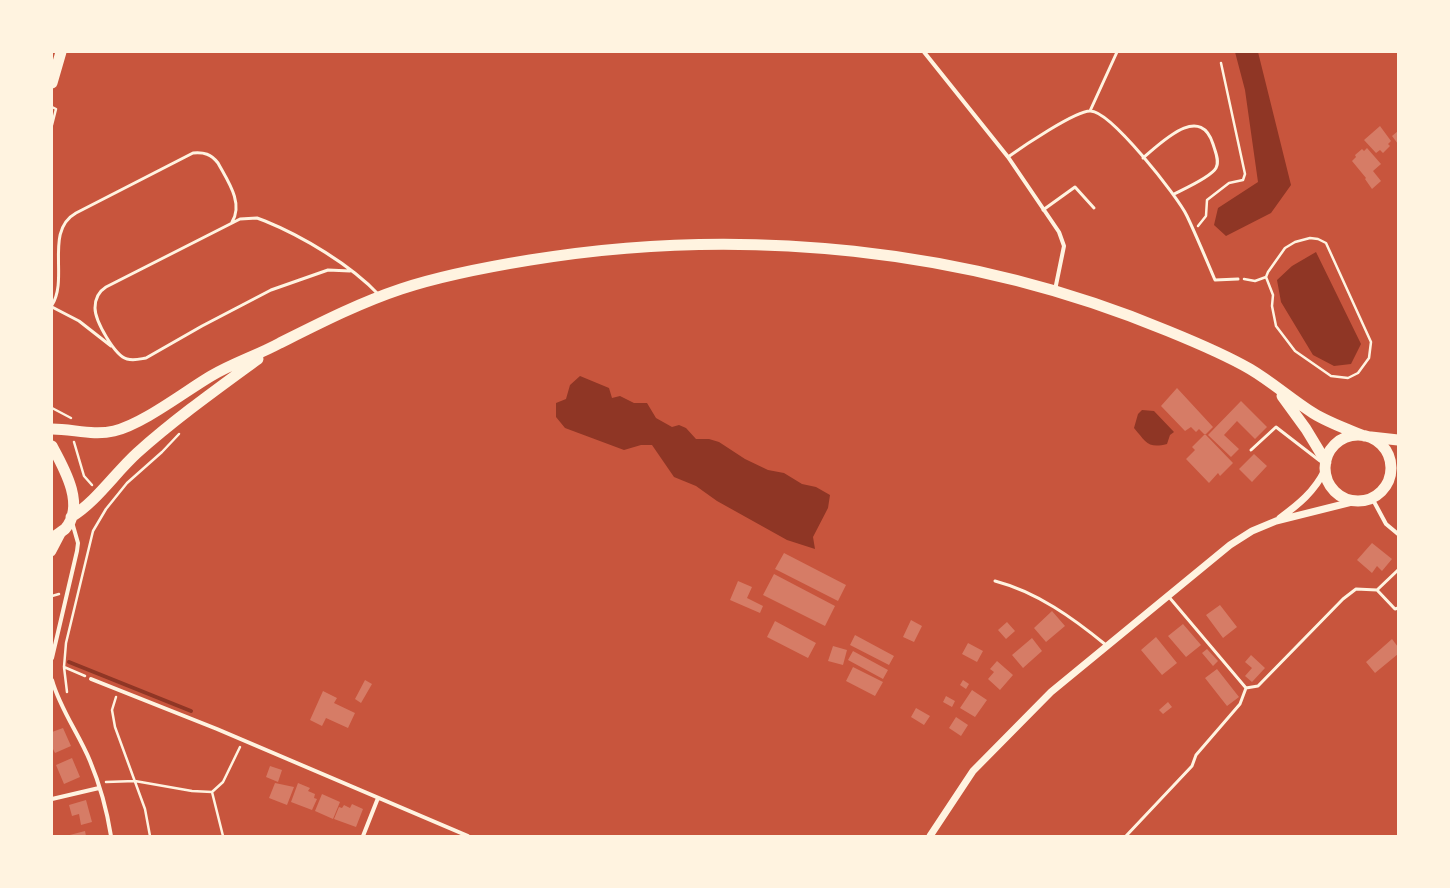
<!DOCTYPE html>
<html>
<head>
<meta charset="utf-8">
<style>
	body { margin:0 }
	#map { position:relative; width:1450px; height:888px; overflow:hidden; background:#c8553d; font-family:Karla,sans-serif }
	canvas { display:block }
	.frame { position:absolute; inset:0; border:53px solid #fff3e0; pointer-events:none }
</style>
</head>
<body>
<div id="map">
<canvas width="1450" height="888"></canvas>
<div class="frame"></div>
</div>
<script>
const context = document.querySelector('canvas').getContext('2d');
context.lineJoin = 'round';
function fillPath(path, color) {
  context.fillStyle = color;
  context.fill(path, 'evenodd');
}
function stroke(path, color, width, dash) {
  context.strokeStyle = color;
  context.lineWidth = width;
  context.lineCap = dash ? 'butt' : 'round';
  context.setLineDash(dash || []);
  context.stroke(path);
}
fillPath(new Path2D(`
	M1235,52H1258L1291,185L1271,213L1226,236L1214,225L1218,208L1258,182L1245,90Z
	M1316,252L1361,344L1351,364L1334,366L1313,355L1281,302L1277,280L1292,266Z
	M580,376L609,388L612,398L620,396L634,403H647L656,418L672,427L679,425L686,428L696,439H709L719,442L745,459L768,470L784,473L802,484L816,487L830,495L828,508L813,537L815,549L787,540L717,501L696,486L674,477L652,445H641L624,450L565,428L556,417V403L566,399L570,385Z
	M1142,410L1154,411L1174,432L1170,435L1167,444C1148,449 1146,442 1134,428L1138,414Z`), '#8f3625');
stroke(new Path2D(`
	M69,662L191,711`), '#8f3625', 4);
fillPath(new Path2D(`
	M1380,126L1391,141L1388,144L1390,146L1383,153L1380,150L1376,153L1364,140Z
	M1398,131V144L1392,136Z
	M1367,148L1381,164L1373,171L1381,181L1372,189L1365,179L1366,178L1352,161L1356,157L1355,155L1362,149L1364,151Z
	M1177,388L1213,427L1205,435L1199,429L1196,432L1191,427L1185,431L1161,406Z
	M1241,401L1267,427L1255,439L1237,421L1224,435L1239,449L1231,457L1208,435Z
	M1205,434L1233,463L1220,476L1218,473L1209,483L1186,459L1195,450L1192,447Z
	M1254,454L1267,466L1252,482L1239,469Z
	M1372,543L1392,559L1382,571L1377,566L1372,573L1357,560Z
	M784,553L846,585L838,601L775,569Z
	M774,574L835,606L825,626L763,595Z
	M738,581L752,587L747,598L763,606L760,613L730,600Z
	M1220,605L1237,627L1223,638L1206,615Z
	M1052,611L1065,626L1046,642L1034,628Z
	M911,620L922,626L914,642L903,637Z
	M775,621L816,643L808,658L767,637Z
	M1007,622L1015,631L1006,639L998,630Z
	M1183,624L1201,645L1186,657L1168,636Z
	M855,635L894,656L889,665L850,645Z
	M1156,637L1177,663L1162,675L1141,650Z
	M1032,638L1042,651L1023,668L1012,655Z
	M1392,639L1398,647V654L1375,673L1366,662Z
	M968,643L983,651L977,662L962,654Z
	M833,646L847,650L843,665L828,661Z
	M1207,649L1218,661L1213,666L1202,653Z
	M853,651L888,670L883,679L848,660Z
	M1251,655L1265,668L1252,682L1245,676L1252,668L1245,662Z
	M997,661L1013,675L1000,690L988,679L994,672L990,669Z
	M853,667L883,682L875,696L846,681Z
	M1217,669L1239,697L1227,706L1205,678Z
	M365,680L372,684L361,703L355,699Z
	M963,680L969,684L966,689L960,685Z
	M972,690L987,700L975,717L960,708Z
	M323,691L337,698L334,703L355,713L348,728L326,718L322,726L310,720Z
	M946,696L955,701L952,707L943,702Z
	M1168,702L1172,707L1163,714L1159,710Z
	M916,708L930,716L924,725L911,717Z
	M956,717L968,725L961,736L949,728Z
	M63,728L71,746L55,753L52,747V732Z
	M72,758L80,777L64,784L56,765Z
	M270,766L282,770L278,782L266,777Z
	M275,783L294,787L287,805L269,798Z
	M298,783L310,788L308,791L315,794L314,798L317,799L312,810L291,802Z
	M322,794L340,802L333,819L315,811Z
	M86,800L92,822L81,825L79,814L72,816L69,805Z
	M352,804L363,809L356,827L334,819L339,807L342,808L344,805L350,808Z
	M85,831L86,836H66Z`), '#d67c66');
stroke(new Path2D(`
	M52,107L56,109L52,125
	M1198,226L1206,216L1207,200L1229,183L1243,180L1245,174L1221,63
	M1310,238L1318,239L1326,243L1371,342L1369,358L1358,373L1348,378L1331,376L1295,351L1276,326L1272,306L1273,295L1266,277L1268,272L1285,248L1295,242Z
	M1244,279L1255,281L1266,277
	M52,408L71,418
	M74,442L84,476L92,485
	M52,596L59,594
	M64,667L85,676
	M67,692L64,667L66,643L93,531L106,509L127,483L162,452L179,434
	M116,697L112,710L115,727L145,809L150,836
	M106,782L135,781L192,791L212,792L223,782L240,747
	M212,792L223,836`), '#fff3e0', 2.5);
stroke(new Path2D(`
	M1090,111L1117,52
	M1008,157C1022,147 1075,111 1090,111C1110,110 1178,197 1187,216C1197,237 1206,259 1215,280L1238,279
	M1143,158C1161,143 1200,103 1213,144C1215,151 1220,161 1216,168C1211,177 1184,189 1174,194
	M1043,210L1075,187L1094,208
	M350,271L328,270L271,290L202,326L146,358C140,359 134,361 127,359C115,356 95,321 95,308C95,299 98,292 106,287L240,219L257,218L265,221C302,236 351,265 379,295
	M52,305C69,278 44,231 76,213L193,153C204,152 211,154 218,163C227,180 244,203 232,222
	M52,307L79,321L111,346
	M1251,450L1276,427L1320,461
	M995,581C1037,592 1073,618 1106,645
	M1377,590L1395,609L1398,608
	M1169,597L1246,688L1258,686L1343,599L1356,589L1377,590L1398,570
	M1126,836L1192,766L1196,755L1240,704L1246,688`), '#fff3e0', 3);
stroke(new Path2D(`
	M924,52L1008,157L1059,232L1064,246L1055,290
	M1372,498L1386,524L1398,534
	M52,658L77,551L78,543L72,522
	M91,679L217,729L468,836
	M52,680C60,709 79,734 90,761C100,785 107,811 111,836
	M52,799L99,788
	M363,836L378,798`), '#fff3e0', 4);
stroke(new Path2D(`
	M1280,518C1299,504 1314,492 1325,470
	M930,836L973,771L1051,692L1230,545L1252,531L1276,521L1356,501`), '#fff3e0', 7);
stroke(new Path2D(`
	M52,552L63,531`), '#fff3e0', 8);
stroke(new Path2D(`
	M52,83L61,52
	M1282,396L1306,429L1326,462
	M52,429C73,429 93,436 114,431C143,424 184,392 211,376C233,363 258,355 280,343C320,323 359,303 401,289C443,275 487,267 530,260C742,225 969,248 1168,331C1195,342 1224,354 1250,369C1272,382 1291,399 1313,413C1329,423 1347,429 1364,436
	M1325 468a33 33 0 1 1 66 0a33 33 0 1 1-66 0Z
	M1371,437L1398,440
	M52,446C64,468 86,506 65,529C61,532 56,535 52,538
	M71,517C96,502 115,473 137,453C175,419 217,389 258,359`), '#fff3e0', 11);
</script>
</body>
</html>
